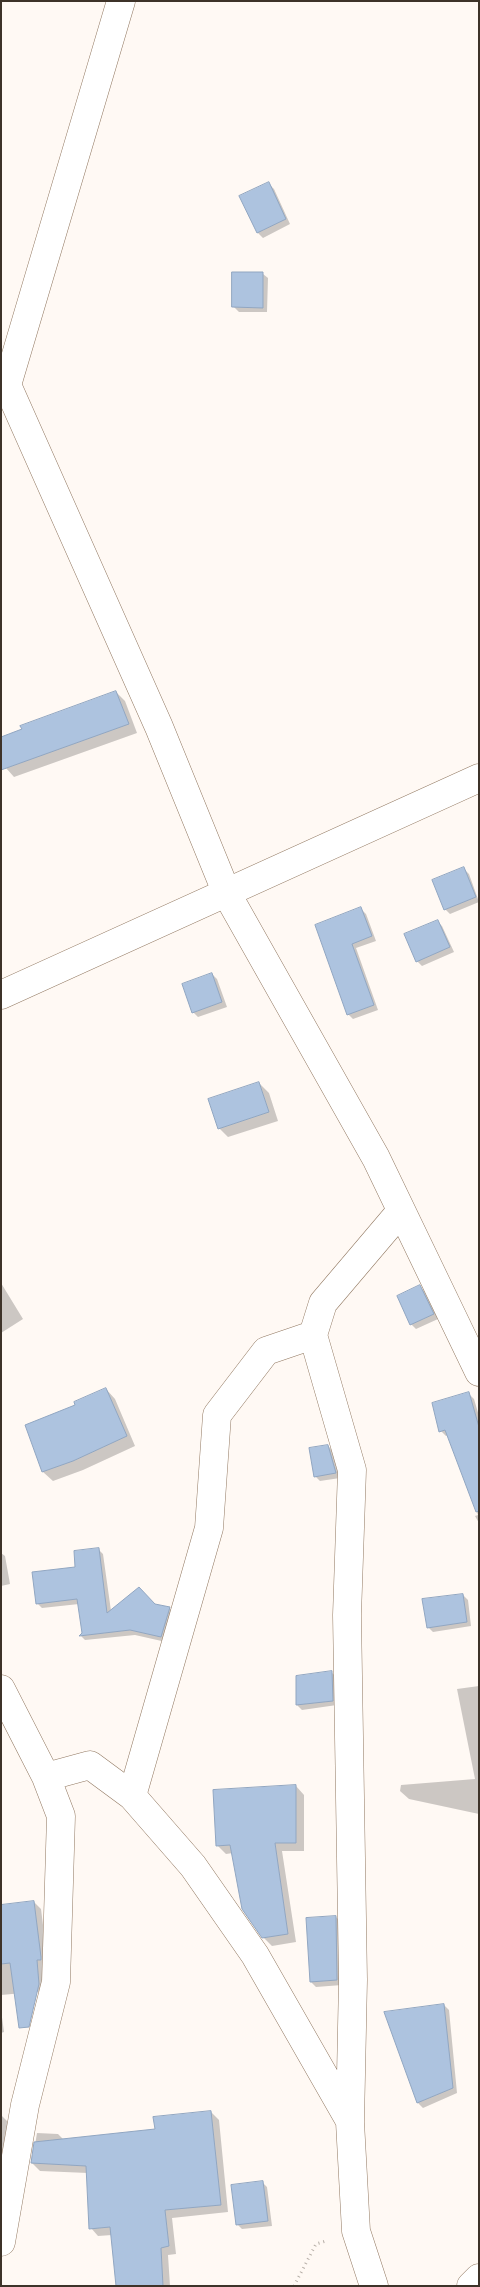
<!DOCTYPE html>
<html>
<head>
<meta charset="utf-8">
<style>
	body { margin:0 }
	#map { position:relative; width:480px; height:2287px; overflow:hidden; background:#fff9f4; font-family:Lora,serif }
	canvas { display:block }
	.frame { position:absolute; inset:0; border:2px solid #3e3329; pointer-events:none }
</style>
</head>
<body>
<div id="map">
<canvas width="480" height="2287"></canvas>
<div class="frame"></div>
</div>
<script>
const context = document.querySelector('canvas').getContext('2d');
context.lineJoin = 'round';
function fillPath(path, color) {
  context.fillStyle = color;
  context.fill(path, 'evenodd');
}
function stroke(path, color, width, dash) {
  context.strokeStyle = color;
  context.lineWidth = width;
  context.lineCap = dash ? 'butt' : 'round';
  context.setLineDash(dash || []);
  context.stroke(path);
}
fillPath(new Path2D(`
	M269,184L274,189L290,224L263,238L258,233L241,197Z
	M263,274L268,278L267,312H239L234,307Z
	M116,692L125,701L137,733L14,777L6,768Z
	M464,869L469,874L479,902L450,914L445,909Z
	M361,909L366,914L376,941L356,948L378,1010L353,1019L348,1014L317,925Z
	M437,921L442,926L454,952L422,966L417,961Z
	M212,974L217,979L227,1007L198,1017L193,1012Z
	M259,1083L269,1093L278,1121L228,1137L219,1128Z
	M1,1283L23,1319L1,1333Z
	M420,1287L424,1291L438,1319L416,1329L411,1324Z
	M106,1389L115,1399L135,1446L83,1470L53,1481L43,1472L77,1405Z
	M469,1394L474,1399L479,1416V1523L475,1516L478,1515L448,1435L446,1436L441,1431Z
	M328,1446L333,1451L340,1478L320,1481L315,1476Z
	M98,1549L103,1554L111,1611L155,1605L169,1608L174,1613L166,1642L135,1635L85,1640L81,1636L84,1633L79,1604L42,1608L37,1603Z
	M1,1553L5,1556L10,1584L1,1586Z
	M463,1595L468,1600L471,1626L433,1632L428,1627Z
	M332,1673L337,1677V1705L302,1710L297,1705Z
	M479,1686V1814L409,1799L400,1791L401,1785L475,1779L457,1689Z
	M296,1786L304,1795V1851H282L296,1942L272,1946L263,1937L233,1853L226,1854L217,1845Z
	M34,1902L41,1909L48,1965L46,1991L1,1995V1906Z
	M336,1917L341,1922L342,1985L316,1987L311,1982L307,1920Z
	M444,2005L449,2010L457,2093L423,2108L418,2103L386,2013Z
	M1,2010L4,2032L1,2033Z
	M211,2112L219,2120L228,2212L172,2218L176,2254L168,2255L170,2286H117L112,2235L98,2236L91,2228L88,2173L40,2171L32,2163L37,2133L58,2134L64,2140L156,2131Z
	M1,2115L8,2122L1,2168Z
	M262,2182L267,2187L272,2226L242,2229L237,2224Z`), '#0003');
const building = new Path2D(`
	M269,182L286,219L257,233L239,196Z
	M232,272H263V308L232,307Z
	M116,691L129,724L1,770V737L22,729L20,726Z
	M464,867L476,897L444,910L432,880Z
	M361,907L372,936L352,944L374,1005L347,1015L315,925Z
	M438,920L450,947L416,962L404,934Z
	M212,973L222,1002L192,1013L182,984Z
	M259,1082L269,1112L218,1129L208,1099Z
	M420,1285L434,1314L410,1325L397,1296Z
	M106,1388L127,1436L73,1461L42,1472L25,1425L75,1405L74,1402Z
	M469,1392L479,1427V1511L476,1512L445,1430L439,1432L432,1403Z
	M328,1445L336,1473L314,1477L309,1448Z
	M99,1548L107,1613L139,1587L155,1604L170,1607L161,1637L130,1630L79,1636L82,1633L77,1599L36,1604L32,1572L75,1567L74,1551Z
	M463,1594L467,1622L427,1628L422,1599Z
	M332,1671L333,1701L296,1705V1676Z
	M296,1785V1843H275L288,1934L262,1938L242,1909L230,1845L216,1846L213,1790Z
	M34,1901L41,1957V1960H37L39,1984L29,2027L19,2028L10,1963L1,1964V1905Z
	M336,1916L337,1980L310,1982L306,1918Z
	M444,2004L453,2088L417,2103L384,2012Z
	M211,2111L221,2205L165,2210L169,2246L161,2248L163,2286H116L110,2227L89,2229L86,2166L31,2163L34,2142L155,2129L153,2117Z
	M263,2181L268,2221L236,2225L231,2185Z`);
fillPath(building, '#adc3df');
stroke(building, '#91a6c1', 1);
const minor = new Path2D(`
	M1,378L7,385L159,727L227,894L376,1158L479,1372
	M7,385L121,1
	M1,1689L46,1777L61,1816L56,1982L25,2105L1,2242
	M46,1777L90,1765L132,1796L193,1866L255,1955L350,2121
	M132,1796L209,1528L217,1415L266,1351L313,1335
	M374,2286L356,2231L350,2122L353,1980L347,1615L352,1470L313,1335L323,1303L401,1211
	M471,2286L479,2278`);
const primary = new Path2D(`
	M1,995L479,778`);
stroke(minor, '#927962', 29);
stroke(primary, '#927962', 29);
stroke(new Path2D(`
	M294,2286L316,2244L326,2241`), '#b6aea7', 3, [1, 4]);
stroke(minor, '#fff', 28);
stroke(primary, '#fff', 28);
</script>
</body>
</html>
